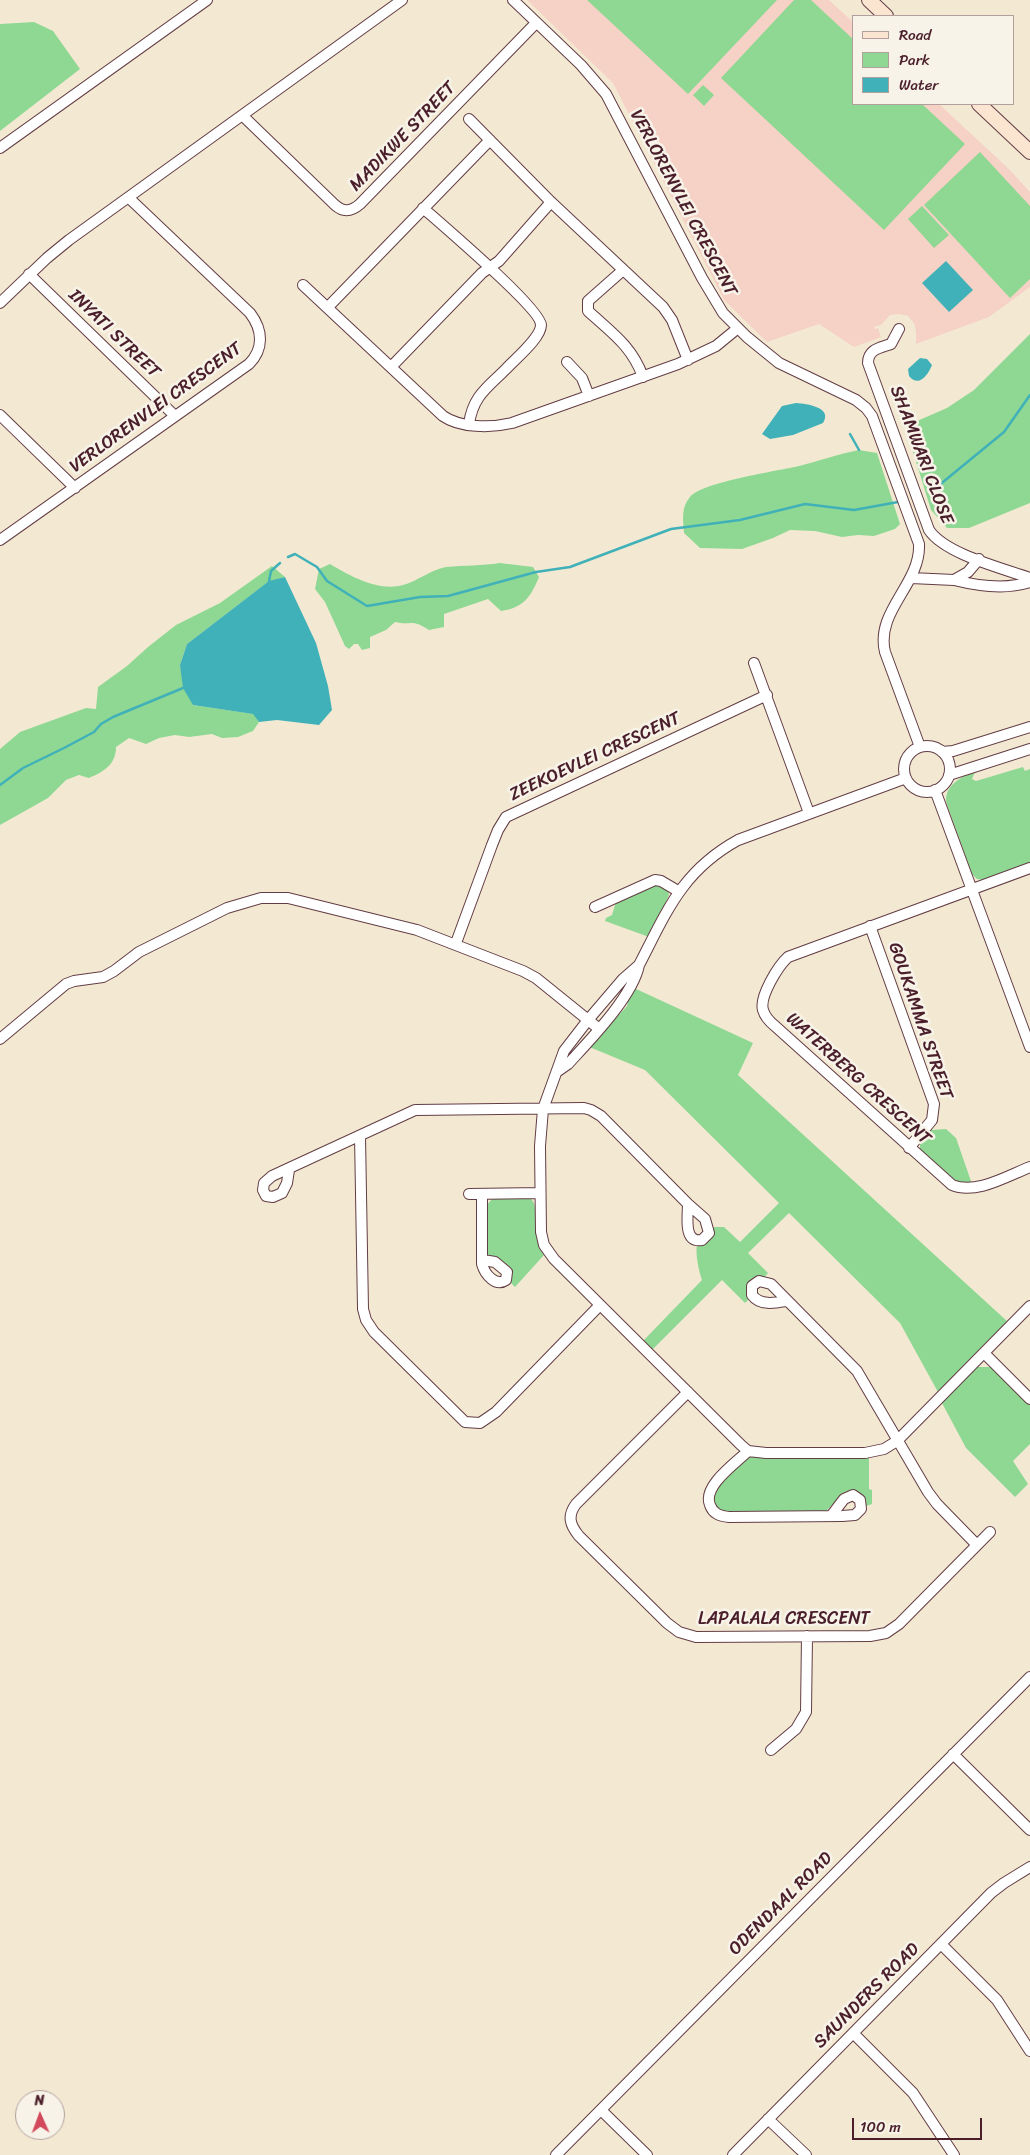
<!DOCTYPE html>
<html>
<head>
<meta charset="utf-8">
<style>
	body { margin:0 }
	#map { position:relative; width:1030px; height:2155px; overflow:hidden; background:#f3e9d3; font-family:Sriracha,sans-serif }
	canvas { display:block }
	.legend { position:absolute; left:852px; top:15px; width:162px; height:90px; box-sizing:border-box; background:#f7f3e8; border:1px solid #b29e9c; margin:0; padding:6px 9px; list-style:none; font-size:15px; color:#4a1f2b }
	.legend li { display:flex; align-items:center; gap:10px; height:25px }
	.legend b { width:25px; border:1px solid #b29e9c }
	.north { position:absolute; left:15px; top:2090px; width:50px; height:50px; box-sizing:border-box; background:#f7f3e8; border:1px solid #b29e9c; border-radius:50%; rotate:358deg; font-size:14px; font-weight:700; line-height:20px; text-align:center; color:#4a1f2b }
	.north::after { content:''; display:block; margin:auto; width:18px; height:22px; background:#d1495b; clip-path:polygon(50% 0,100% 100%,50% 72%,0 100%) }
	.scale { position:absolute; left:852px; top:2118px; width:130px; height:22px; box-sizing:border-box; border:2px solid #4a1f2b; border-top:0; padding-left:6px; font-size:15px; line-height:18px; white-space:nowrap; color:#4a1f2b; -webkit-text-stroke:4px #f7f3e8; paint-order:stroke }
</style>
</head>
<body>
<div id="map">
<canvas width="1030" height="2155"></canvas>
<ul class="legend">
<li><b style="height:6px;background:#fce5d0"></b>Road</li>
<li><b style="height:14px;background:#8fd893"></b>Park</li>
<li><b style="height:14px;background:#40b1b8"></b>Water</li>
</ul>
<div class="north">N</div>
<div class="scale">100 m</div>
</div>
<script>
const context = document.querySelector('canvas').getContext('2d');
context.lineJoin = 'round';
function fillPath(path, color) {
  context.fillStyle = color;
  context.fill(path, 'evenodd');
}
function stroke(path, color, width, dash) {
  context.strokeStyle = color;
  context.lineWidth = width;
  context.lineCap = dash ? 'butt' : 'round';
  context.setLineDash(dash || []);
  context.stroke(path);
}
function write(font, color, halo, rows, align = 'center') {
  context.font = font + ' Sriracha,sans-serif';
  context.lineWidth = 5;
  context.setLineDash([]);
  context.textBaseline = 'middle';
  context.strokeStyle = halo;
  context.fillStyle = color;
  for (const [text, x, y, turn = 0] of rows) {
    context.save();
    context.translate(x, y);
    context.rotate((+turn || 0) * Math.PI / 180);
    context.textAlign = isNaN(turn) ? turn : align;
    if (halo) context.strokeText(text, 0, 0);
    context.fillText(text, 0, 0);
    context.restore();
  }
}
fillPath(new Path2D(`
	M527,0H829L854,23V104H939L1010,170L1030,192V287L989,317L916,344V331L914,323L908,316L899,314L890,315L881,325L874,327L875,329L878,328L881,337L854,347L819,324L767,342L724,300L613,83Z`), '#f6d1c5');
fillPath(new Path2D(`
	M587,0H777L688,94Z
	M794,0H811L854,40V104H922L965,144L884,230L721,78Z
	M34,22L53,31L80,69L0,131V24Z
	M703,85L714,95L704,106L693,95Z
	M980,152L1030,206V279L1010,298L924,205Z
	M922,206L949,235L934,248L908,219Z
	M1030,334V503L969,528H947L931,510L909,439L910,424L947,408L974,390Z
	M859,450L877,453L900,524L895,529L874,536L858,535L842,537L815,531L790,530L773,538L742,549L700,548L684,533C683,520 681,507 690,497C702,482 778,471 799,466C819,461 838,454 859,450Z
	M500,563L533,567L539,577C531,597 523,608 501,611L488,599L444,614V627L429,630C411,618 412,626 395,622L386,630L370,637V648L362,650L358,644H354L349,649L345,646L325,602L315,589L319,569L330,564C350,576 379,592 403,585C418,581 430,570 446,567C464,565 482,566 500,563Z
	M272,566L285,577L268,582L187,644L180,665L193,705L254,714L259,722L253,731L238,737L222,738L212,734L189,737L175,735L159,738L146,744L129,738L116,747C116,765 103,772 89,778L79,775L66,780L48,798L0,825V749L20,732L86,708L96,709L98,687L127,666L148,647L176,625L220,603Z
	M1023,767L1025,771L1030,769V863L984,880L977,879L972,874L947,805C942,787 961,776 975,772L972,779L976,781Z
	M653,885L661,886L668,890L669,895L649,937L605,921L606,918L612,915L616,902Z
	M634,988L753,1043L738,1075L1008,1322L938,1392L900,1323L789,1213L748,1253L768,1273L748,1295L749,1299L745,1303L722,1280L652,1350L643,1341L702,1280C699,1272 695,1253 697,1245C708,1244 714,1238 714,1227H724L740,1242L779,1203L645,1070L587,1046L609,1021L616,1018L627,1006L629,997Z
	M946,1129L956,1138L972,1184L957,1183L920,1151V1141L931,1130Z
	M530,1198C541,1206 533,1238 544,1255L515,1287L510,1282L511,1272L490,1257L487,1253L486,1206L492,1199Z
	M978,1367H992L1030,1405V1444L1013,1461L1028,1484L1015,1497L966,1448L942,1403Z
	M752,1456L869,1457V1489L872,1490V1504L866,1506L842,1495L826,1511L726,1513L717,1509L712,1500L717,1488L746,1459Z`), '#8fd893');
fillPath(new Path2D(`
	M946,261L973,290L949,312L922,283Z
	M920,358L927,359L932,365C928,375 919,388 909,376L908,369Z
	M796,403C807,404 833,407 823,423L793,435L770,439L762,434L782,406Z
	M285,577L316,643L328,686L332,710L319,725L277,720L259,722L253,714L193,705L183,688L180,665L187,644L269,581Z`), '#40b1b8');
stroke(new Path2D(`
	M850,434L859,450
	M932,491L1004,432L1030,395
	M288,557L295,554L317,567L327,581L367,606L420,597L448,596L536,572L570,567L671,529L740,520L805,504L854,510L898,502
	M269,581L271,571L280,563
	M0,785L23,768L64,748L94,732L101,724L113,717L183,688`), '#40b1b8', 2.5);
const minor = new Path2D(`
	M513,0L581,65L606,94L702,278L723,313L747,337L779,363L856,400L866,408L872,416L919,544C921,584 875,611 885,652L920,747
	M243,116L335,205C344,213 352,211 360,204L536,23
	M469,119L551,202L663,307L672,320L688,360
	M0,148L207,0
	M423,208C440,223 541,309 541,325C541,338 515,359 506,369C487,388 473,396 469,424
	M622,271L588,301V311C611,332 632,346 643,377
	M29,274L175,416
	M303,285L443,416C460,428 491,428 512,423L678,364L716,346L738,328
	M0,303L47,258L69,240L402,0
	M328,307L490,140
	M899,329L891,344C880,348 868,349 868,363L929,530C945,554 1002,568 1030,578
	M567,362L582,378L589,396
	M391,367L482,273L499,261L551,202
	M0,415L75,488
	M0,540L249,364C264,349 263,330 250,313L129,198
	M911,578L954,580L968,572L979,559
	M954,580C978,586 1006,590 1030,582
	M754,663L809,813
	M904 769a23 23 0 1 1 46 0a23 23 0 1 1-46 0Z
	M942,752L953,751L1030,727
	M949,775L1030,749
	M935,790L1030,1047
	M1030,868L788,957C778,966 759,997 763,1010C765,1017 770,1022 775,1026L952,1185C976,1195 1007,1176 1030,1167
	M595,907L655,880L661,881L678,891
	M870,926L934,1104L932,1120L909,1148
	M456,943L492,845L498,830L506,817L767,695
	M639,965L623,979L588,1020L564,1051L543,1109L540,1146L541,1232L544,1245L554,1259L741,1445L748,1451L766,1453H865L884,1449L897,1441L1030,1306
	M0,1039L66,984L74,981L103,977L114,971L139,952L227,908L261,898H288L417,930L523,971L536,978L598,1028
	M558,1071L568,1064C590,1040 633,996 639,965C667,911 682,871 738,840L906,778
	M360,1136L363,1309L366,1320L374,1332L465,1422L480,1423L496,1412L600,1305
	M289,1170L287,1183L282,1193L273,1197L266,1196L263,1190L264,1183L272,1176L415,1110L584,1108L591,1110L601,1116L688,1204L705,1219L709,1233L702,1240C683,1243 688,1217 688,1204
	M469,1194L540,1193
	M482,1194V1264C485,1275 496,1287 506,1280L507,1272L495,1262L483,1260
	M786,1301C775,1303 760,1306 752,1295V1286L759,1281L771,1284L857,1371L928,1492L937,1504L977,1545
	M984,1353L1030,1399
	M688,1392L576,1504C567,1516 570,1525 579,1536L667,1623L679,1632L696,1637L870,1636L886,1633L899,1624L990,1532
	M748,1451C736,1463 702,1486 710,1505C713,1514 720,1516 729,1517L842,1516L855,1515L861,1509L860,1500L853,1495L844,1499L831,1516
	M771,1750L796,1729L806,1712L807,1636
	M953,1754L1030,1830
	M941,1944L997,2000L1030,2051
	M853,2033L913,2093L954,2155
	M601,2110L647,2155
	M768,2119L806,2155
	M556,2155L1030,1677
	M733,2155L991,1893L1004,1883L1030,1867`);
const secondary = new Path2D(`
	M869,0L886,16
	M979,104L1030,152`);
stroke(minor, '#633d44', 12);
stroke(secondary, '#633d44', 16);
stroke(minor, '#fff', 10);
stroke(secondary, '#fce5d0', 14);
write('18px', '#4a1f2b', '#f7f3e8', [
	["MADIKWE STREET",403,137,-46],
	["VERLORENVLEI CRESCENT",683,203,62],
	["INYATI STREET",114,334,44],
	["VERLORENVLEI CRESCENT",156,408,-36],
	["SHAMWARI CLOSE",921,455,69],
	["ZEEKOEVLEI CRESCENT",595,757,-25],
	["GOUKAMMA STREET",920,1021,71],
	["WATERBERG CRESCENT",858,1079,42],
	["LAPALALA CRESCENT",784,1619],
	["ODENDAAL ROAD",781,1904,-45],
	["SAUNDERS ROAD",867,1996,-45]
]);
</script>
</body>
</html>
